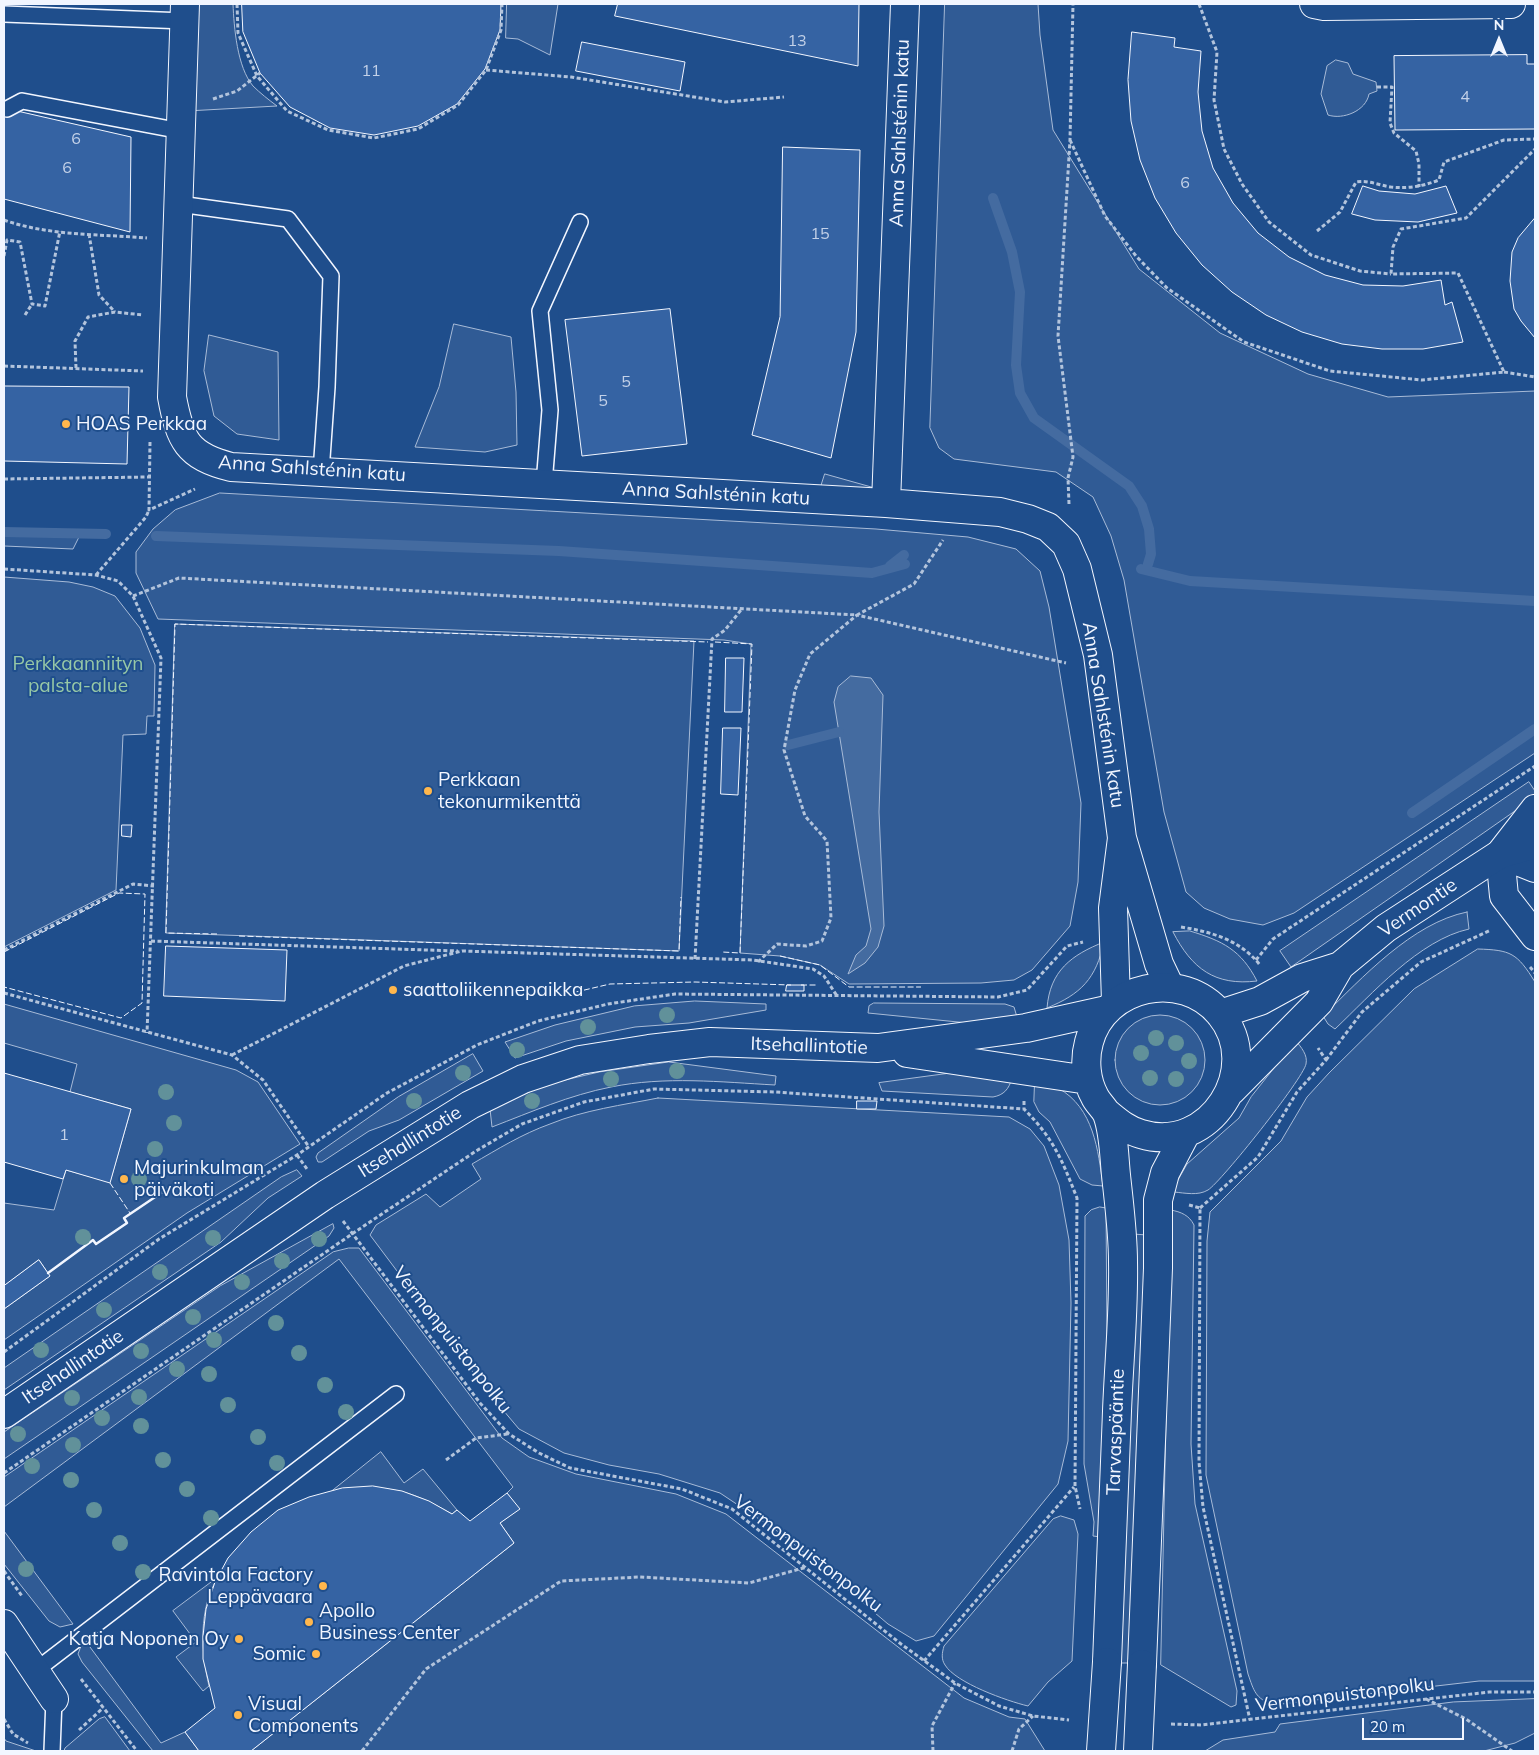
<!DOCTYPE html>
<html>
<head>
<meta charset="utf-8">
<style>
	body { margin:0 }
	#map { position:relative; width:1539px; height:1755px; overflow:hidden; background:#1f4e8c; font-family:Mulish,sans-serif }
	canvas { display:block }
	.frame { position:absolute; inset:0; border:5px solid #f2f6ff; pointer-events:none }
	.north { position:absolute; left:1474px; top:15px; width:50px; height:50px; -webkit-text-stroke:4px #1f4e8c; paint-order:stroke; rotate:0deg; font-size:14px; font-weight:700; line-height:20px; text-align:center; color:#f2f6ff }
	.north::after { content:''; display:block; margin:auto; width:18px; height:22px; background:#f2f6ff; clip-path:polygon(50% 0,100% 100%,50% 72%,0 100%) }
	.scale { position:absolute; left:1362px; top:1718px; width:102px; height:22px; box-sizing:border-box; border:2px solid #f2f6ff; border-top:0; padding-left:6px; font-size:15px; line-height:18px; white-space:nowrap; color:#f2f6ff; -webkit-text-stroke:4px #1f4e8c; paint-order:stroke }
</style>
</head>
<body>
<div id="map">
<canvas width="1539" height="1755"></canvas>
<div class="frame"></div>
<div class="north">N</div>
<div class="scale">20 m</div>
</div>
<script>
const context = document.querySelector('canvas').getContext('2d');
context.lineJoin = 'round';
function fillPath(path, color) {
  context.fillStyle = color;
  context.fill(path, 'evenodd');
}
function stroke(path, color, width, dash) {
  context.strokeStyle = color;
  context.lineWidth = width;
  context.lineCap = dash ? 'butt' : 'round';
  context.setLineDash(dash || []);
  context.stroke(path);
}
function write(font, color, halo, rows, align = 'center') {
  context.font = font + ' Mulish,sans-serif';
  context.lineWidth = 4;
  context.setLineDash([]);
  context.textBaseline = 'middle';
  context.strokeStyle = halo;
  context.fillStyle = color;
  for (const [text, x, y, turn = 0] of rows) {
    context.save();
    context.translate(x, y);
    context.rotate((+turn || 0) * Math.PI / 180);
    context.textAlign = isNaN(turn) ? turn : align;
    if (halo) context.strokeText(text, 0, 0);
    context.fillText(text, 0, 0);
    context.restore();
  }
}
const green = new Path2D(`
	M190,4H233C234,27 237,67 253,86C260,93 269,100 277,106L187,111Z
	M507,4H558L550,55L518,39L506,38Z
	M945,4H1038L1040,35L1053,130L1139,269L1220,333L1308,374L1388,397L1535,391V753L1294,913L1263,925L1230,919L1204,908L1186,892L1164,812L1124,580L1111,536L1093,497L1056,472L954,459L939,448L930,428Z
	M1336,60L1348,63L1353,74L1376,82L1377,91L1369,94C1366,111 1343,120 1328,115L1321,94L1327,66Z
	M454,324L511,337L516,392L517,445L485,452L415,447L439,387Z
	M209,335L278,352L279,440L237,434L214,416L204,371Z
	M825,474L882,490L818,496Z
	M220,493L876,529L968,537L1016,549L1040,571L1049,607L1081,803L1078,882L1070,926L1032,970L1014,980L981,983L849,984L820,965L780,956L740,953L751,644L724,640L158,619L136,573V552L153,529L175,510Z
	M4,532L79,537L73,549L4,546Z
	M4,577L69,582L93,587L115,596L140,628L155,665L154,716H147L146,734L123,735L116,890L4,947Z
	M175,624L694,641L679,951L166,933Z
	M1529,782L1535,791V797L1291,967L1280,951Z
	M1467,912L1469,929C1419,940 1372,994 1335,1029L1328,1024L1323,1016C1362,978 1412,923 1467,912Z
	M1190,931C1223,941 1241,950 1257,981C1215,986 1192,969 1173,932Z
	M1104,942C1096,979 1081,994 1047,1008C1050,971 1071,955 1104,942Z
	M1478,949C1511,950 1517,953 1535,982V1681H1479L1273,1705C1255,1698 1254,1691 1248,1674L1206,1475L1207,1241L1210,1212L1281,1141L1307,1097L1329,1073L1414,989Z
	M695,1001L766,1004V1010L689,1023L635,1027L566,1041L515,1058L505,1042L555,1025L634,1006Z
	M874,1003L1005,1004L1014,1007L1017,1017L968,1023L868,1013L869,1006Z
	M4,1004L236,1070L258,1082L300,1144L187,1213L4,1340V1309L50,1276L39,1260L4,1286V1203L54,1210L66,1170L110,1182L131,1109L70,1092L77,1064L4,1043Z
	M1115 1060a45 45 0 1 1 90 0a45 45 0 1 1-90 0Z
	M1296,1041C1301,1047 1308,1055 1306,1064C1303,1079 1221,1182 1208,1190C1198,1196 1185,1193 1174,1192V1187L1187,1164L1239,1118L1251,1097Z
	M473,1054L483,1071L399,1120L369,1131L322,1162H318L316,1157L318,1153L398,1097Z
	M669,1062L776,1076L775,1085C721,1082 665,1076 611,1087C570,1095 531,1112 492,1127L490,1109L548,1084L599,1072Z
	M951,1073L1012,1078C1009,1089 1004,1095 993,1097L882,1091L879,1083Z
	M1035,1081C1042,1083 1052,1084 1058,1088C1094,1108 1098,1150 1103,1186L1092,1185L1080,1179L1050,1122L1039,1112L1034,1102Z
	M658,1098L1009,1117L1030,1129L1044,1146L1059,1185L1069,1240L1071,1303L1068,1441L1058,1484L934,1636L916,1641L888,1624L783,1535L720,1493L659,1474L609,1465L564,1453L519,1429L487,1391L370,1235L376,1225L426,1194L440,1207L481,1179L472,1164C498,1149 522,1134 550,1124C584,1110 623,1105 658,1098Z
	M297,1170L302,1176L268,1198L221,1242L4,1390V1368L281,1177Z
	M1100,1207L1106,1208L1107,1337L1101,1537L1093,1536L1094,1522L1084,1464L1085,1216L1091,1210Z
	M1171,1210C1181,1212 1189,1215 1194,1225L1191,1444L1195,1504L1237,1691L1236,1705L1231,1707L1161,1665Z
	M333,1224L334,1228L329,1236L4,1459V1432L220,1286Z
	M1133,1234L1147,1235L1129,1663H1119Z
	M349,1248H359L502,1438L529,1457L576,1474L676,1494L726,1514L964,1698L1009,1717L1025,1719L1045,1751H251L514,1543L500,1523L519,1509L507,1493L513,1487L339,1259L4,1507V1477L333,1252Z
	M381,1452L404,1483L423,1469L457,1510L452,1514C405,1487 386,1485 332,1491Z
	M1061,1516L1074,1520L1078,1534L1072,1661L1048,1682L1028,1706C1007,1701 956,1683 945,1665C941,1659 942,1653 944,1646L1053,1519Z
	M4,1531L73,1624L60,1627L49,1621L4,1564Z
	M218,1577C198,1609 201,1652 209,1686L203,1691L176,1657L196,1642L173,1611Z
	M87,1643L161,1743L185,1732L199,1751H153L82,1662L78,1654L81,1646Z
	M1535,1699V1733L1515,1743L1484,1751H1205L1223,1740L1275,1732L1280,1724L1453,1702Z
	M105,1717L130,1751H64L65,1748L99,1719Z
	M4,1738L6,1741L36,1751H4Z`);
fillPath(green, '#305b95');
stroke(green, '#a8bbd7', 1);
const water = new Path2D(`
	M851,676L871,678L883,695L879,812L884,926L878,947L865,963L848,974L856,955L866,946L871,929L834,702L838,687Z`);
fillPath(water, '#446ba0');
stroke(water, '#a8bbd7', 1);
stroke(new Path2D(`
	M993,198L1012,252L1020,292L1016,365L1020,393L1034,418L1129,486L1142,506L1149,529L1151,554L1148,564
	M4,532L106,534
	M156,536L559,551L872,573L905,564
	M890,566L904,555
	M1141,569L1190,581L1535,601
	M788,745L839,732
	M1412,813L1535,729`), '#446ba0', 10);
const building = new Path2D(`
	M242,4H501L500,30L485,69L457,104L418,126L374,135L330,128L290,107L260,73L243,32Z
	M618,4H859L858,66L615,16Z
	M1132,32L1175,38L1174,47L1201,51L1198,92L1202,131L1213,168L1233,203L1258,233L1289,257L1325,275L1363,285L1403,286L1441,280L1445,305L1452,302L1463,342L1423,349H1382L1342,344L1302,332L1266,315L1232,292L1202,265L1176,233L1155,198L1140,160L1131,121L1128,80Z
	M582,42L685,62L680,91L576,71Z
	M1527,55V64H1535V129L1395,130L1394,56Z
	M4,108L131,137L130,232L4,199Z
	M783,147L860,150L856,332L831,458L752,435L780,317Z
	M1363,186L1379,191L1415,194L1446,186L1457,213L1418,222L1375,220L1352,214Z
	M1535,218V338L1521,321L1514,309L1510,281L1512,252L1518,238Z
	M670,309L687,444L582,456L565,320Z
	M4,386L129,387L127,464L4,461Z
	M726,658H744L742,712H725Z
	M723,728H741L738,795L721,794Z
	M122,825H132L131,837L122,836Z
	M166,946L287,950L285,1001L164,996Z
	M787,985H804V991H786Z
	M4,1073L131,1109L110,1183L66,1170L63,1179L4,1162Z
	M857,1101H877L876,1109H857Z
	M39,1260L50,1276L4,1309V1286Z
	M373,1486L402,1491L429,1501L452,1514L457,1510L470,1521L507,1493L520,1509L500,1523L514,1543L251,1751H199L185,1732L215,1708L203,1659V1636L206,1609L215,1582L228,1558L251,1532L278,1510L309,1497L342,1488Z`);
fillPath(building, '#3563a3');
stroke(building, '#f2f6ff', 1);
const service = new Path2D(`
	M4,14L185,21
	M7,109L22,101L181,131
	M179,204L288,219L331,276L327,387L321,472
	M544,484L550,410L540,311L580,222
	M35,1671L396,1394
	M52,1751L54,1699`);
const minor = new Path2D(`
	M185,4L172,397C180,440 187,456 231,467L886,503L1000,512L1028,519L1048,527L1066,544L1077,569L1098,655L1122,838
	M1314,4L1324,6L1511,4
	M886,503L905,4
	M1535,868L1500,854L1504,896L1535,936
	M1116,1002L1113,908L1122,838L1159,964L1170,987
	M4,1624L54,1699`);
const secondary = new Path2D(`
	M1500,854L1535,809
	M1220,1014L1260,1001L1302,978L1340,966
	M907,1053L1088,1080
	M1231,1091L1319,1002L1340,966L1386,928L1500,854L1535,844
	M1107,1113C1118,1122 1127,1130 1141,1134C1210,1155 1265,1068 1220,1014C1182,968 1104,985 1089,1042C1084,1060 1086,1081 1095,1097C1098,1103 1104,1108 1107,1114C1114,1132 1114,1156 1116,1175C1119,1204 1123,1233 1123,1262C1124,1311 1119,1361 1117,1411C1114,1495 1110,1579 1107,1662
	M4,1414L325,1195L470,1105L523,1079L580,1060L649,1049L710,1042L878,1048L1026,1028L1107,1010
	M1142,1664L1158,1268V1200L1165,1173L1186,1133`);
stroke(service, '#f2f6ff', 18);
stroke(minor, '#f2f6ff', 30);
stroke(secondary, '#f2f6ff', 30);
stroke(new Path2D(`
	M237,4L238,33L257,76L287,111L328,130L374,138L418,129L458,105L486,70L501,30L502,4
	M1199,4L1217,52L1214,100L1224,149L1242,184L1269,222L1311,255L1360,271L1391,274
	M486,70L571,77L725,102L784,97
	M1377,87H1392L1390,123L1394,133L1416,151L1419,164V187
	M213,99L237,91L260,73
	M1070,140L1105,216L1136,256L1167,288L1244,342L1330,371L1422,380L1504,372L1458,273L1391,274L1393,247L1401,229L1466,218L1535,149
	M4,220C49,236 99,234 147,238
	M1317,231L1340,212L1356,182C1369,180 1378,185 1391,187C1409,189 1423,186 1439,180L1444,162L1504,140L1535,139
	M89,234L99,295L115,312
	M4,256L7,240L20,242L32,304L45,306L60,231
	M25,315L32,304
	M4,366L143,371
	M76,368L75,341L88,317L115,312L143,315
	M1504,372L1535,377
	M150,442L149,510L195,489
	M4,479L148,477
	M1069,504L1068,478L1073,457L1058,336L1070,140L1073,4
	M4,569L96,575L118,581L133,596L161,658L147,1033
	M96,575L146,517L149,510
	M133,596L179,578L857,615L914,584L943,540
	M1181,927C1212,932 1240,940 1260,965
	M151,941L458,951
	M4,950L133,884L154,886
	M695,959L712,639L725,630L741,610
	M1256,960L1273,939L1535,766
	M758,962L777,944L806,946L822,941L831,918L827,841L805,816L784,750L795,690L810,654L857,615L1066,663
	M1530,967L1535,973
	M4,993L232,1055L263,1080L309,1147
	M232,1055L404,966L462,951L753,960L813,969L824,976L837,996
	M1326,1060L1362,1012L1421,962L1491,930
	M1024,1101V1109C1054,1139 1062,1160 1077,1198L1075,1486L1080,1509
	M297,1155L307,1169
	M1189,1205L1200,1208L1199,1462L1203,1507L1250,1720
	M1200,1208L1258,1157L1297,1092L1326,1060L1318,1048
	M343,1221L480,1403L509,1434L539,1453L570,1468L682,1489L732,1509L901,1644L955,1683L999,1706L1033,1716L1069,1720
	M4,1352L159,1239L297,1155L387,1093L477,1045L538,1021L608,1004L675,994L998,997L1027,990L1067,946L1083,942
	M446,1460L476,1438L508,1434
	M4,1473L352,1234L476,1151L522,1124L584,1102L654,1089L775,1092L1024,1109
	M4,1571L22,1596
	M924,1661L1074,1487
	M81,1679L137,1751
	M1426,1699L1466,1719L1512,1751
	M4,1719L13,1734L28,1743
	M1171,1724L1201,1725L1489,1692H1535
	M79,1730L103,1708
	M362,1751L426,1669L561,1581L640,1577L749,1583L807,1567
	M933,1751L932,1726L955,1683
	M1012,1751L1019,1729L1033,1716`), '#b3c4dc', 3, [4, 2.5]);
stroke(service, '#1f4e8c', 15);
stroke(minor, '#1f4e8c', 28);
stroke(secondary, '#1f4e8c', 28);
const secondaryBridge = new Path2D(`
	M1101,1751L1107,1662
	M1138,1751L1142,1664`);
stroke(secondaryBridge, '#f2f6ff', 30, []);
stroke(secondaryBridge, '#1f4e8c', 28);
stroke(new Path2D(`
	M715,642L752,644L740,953L722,952
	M217,934L166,933L175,624L708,642
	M239,936L679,951L681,897
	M4,952L119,893L145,894L142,1003L121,1018L4,987
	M780,956L820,965L849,987H921
	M801,985H818
	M559,996L610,984L695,982L791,985
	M110,1183L130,1213`), '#f2f6ff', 1, [6, 2.5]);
stroke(new Path2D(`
	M48,1273L93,1240L96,1244L127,1223L124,1218L170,1187`), '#f2f6ff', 2.5);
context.fillStyle = '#61919a';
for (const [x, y] of [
	[667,1015],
	[588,1027],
	[1156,1038],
	[1176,1043],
	[517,1050],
	[1141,1053],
	[1189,1061],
	[677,1071],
	[463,1073],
	[1150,1078],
	[611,1079],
	[1176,1079],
	[166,1092],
	[414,1101],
	[532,1101],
	[174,1123],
	[155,1149],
	[139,1179],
	[83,1237],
	[213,1238],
	[319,1239],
	[282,1261],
	[160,1272],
	[242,1282],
	[104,1310],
	[193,1317],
	[276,1323],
	[214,1340],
	[41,1350],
	[141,1351],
	[299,1353],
	[177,1369],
	[209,1374],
	[325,1385],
	[139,1397],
	[72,1398],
	[228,1405],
	[346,1412],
	[102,1418],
	[141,1426],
	[18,1434],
	[258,1437],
	[73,1445],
	[163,1460],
	[277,1463],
	[32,1466],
	[71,1480],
	[187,1489],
	[94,1510],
	[211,1518],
	[120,1543],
	[26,1569],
	[143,1572]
]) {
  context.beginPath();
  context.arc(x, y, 8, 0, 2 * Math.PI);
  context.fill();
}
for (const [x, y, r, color] of [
	[66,424,5,"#ffb74d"],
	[428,791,5,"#ffb74d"],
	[393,990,5,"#ffb74d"],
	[124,1179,5,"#ffb74d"],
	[323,1586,5,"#ffb74d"],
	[309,1622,5,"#ffb74d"],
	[239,1639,5,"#ffb74d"],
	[316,1654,5,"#ffb74d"],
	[238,1715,5,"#ffb74d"]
]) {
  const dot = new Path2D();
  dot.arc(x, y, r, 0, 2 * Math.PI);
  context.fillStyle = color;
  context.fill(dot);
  stroke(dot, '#1f4e8c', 2);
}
write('16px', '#c3d1e8', null, [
	["13",797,41],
	["11",371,71],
	["4",1465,97],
	["6",76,139],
	["6",67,168],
	["6",1185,183],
	["15",820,234],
	["5",626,382],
	["5",603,401],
	["1",64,1135]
]);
write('19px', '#f2f6ff', '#1f4e8c', [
	["Anna Sahlsténin katu",900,133,-88],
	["Anna Sahlsténin katu",312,469,4],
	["Anna Sahlsténin katu",716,494,3],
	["Anna Sahlsténin katu",1103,715,81],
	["Vermontie",1418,908,-34],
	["Itsehallintotie",809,1046,2],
	["Itsehallintotie",410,1142,-32],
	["Vermonpuistonpolku",452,1340,52],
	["Itsehallintotie",73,1367,-34],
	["Tarvaspääntie",1116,1432,-88],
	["Vermonpuistonpolku",808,1554,37],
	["Vermonpuistonpolku",1345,1695,-7]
]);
write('19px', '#f2f6ff', '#1f4e8c', [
	["HOAS Perkkaa",76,424],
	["Perkkaan",438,780],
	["tekonurmikenttä",438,802],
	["saattoliikennepaikka",403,990],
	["Majurinkulman",134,1168],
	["päiväkoti",134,1190],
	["Ravintola Factory",313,1575,"right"],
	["Leppävaara",313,1597,"right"],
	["Apollo",319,1611],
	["Business Center",319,1633],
	["Katja Noponen Oy",229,1639,"right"],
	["Somic",306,1654,"right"],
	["Visual",248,1704],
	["Components",248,1726]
], 'left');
write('19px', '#97c8a6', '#1f4e8c', [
	["Perkkaanniityn",78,664],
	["palsta-alue",78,686]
]);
</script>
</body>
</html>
